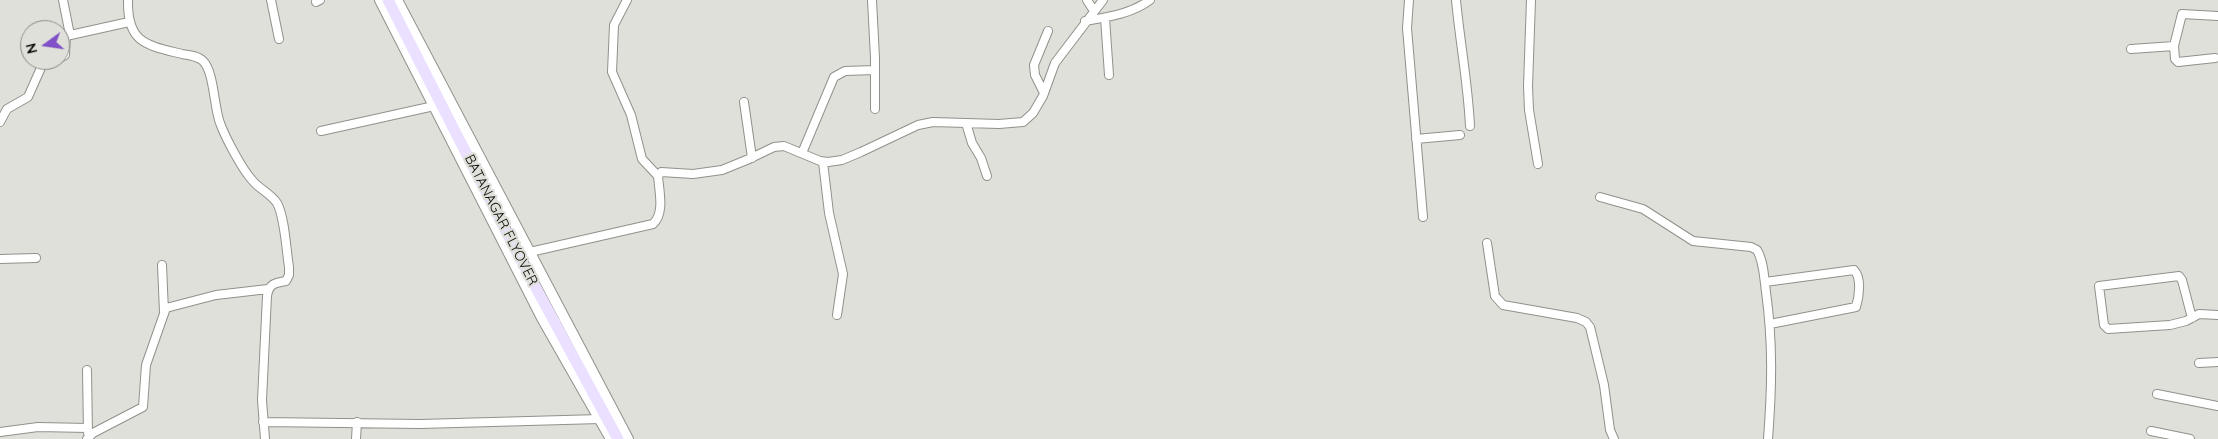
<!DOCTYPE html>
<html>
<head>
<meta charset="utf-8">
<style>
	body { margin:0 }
	#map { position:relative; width:2218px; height:439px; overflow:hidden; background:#dfe0d9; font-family:Quicksand,sans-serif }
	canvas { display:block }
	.north { position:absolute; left:20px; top:20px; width:50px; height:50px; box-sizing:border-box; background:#dfe0d9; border:1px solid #8a8b86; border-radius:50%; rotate:256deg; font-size:14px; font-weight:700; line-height:20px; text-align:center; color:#0b0b09 }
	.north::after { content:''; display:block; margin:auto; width:18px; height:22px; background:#8050c8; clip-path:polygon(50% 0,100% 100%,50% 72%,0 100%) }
</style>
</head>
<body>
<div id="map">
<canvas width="2218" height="439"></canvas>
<div class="north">N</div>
</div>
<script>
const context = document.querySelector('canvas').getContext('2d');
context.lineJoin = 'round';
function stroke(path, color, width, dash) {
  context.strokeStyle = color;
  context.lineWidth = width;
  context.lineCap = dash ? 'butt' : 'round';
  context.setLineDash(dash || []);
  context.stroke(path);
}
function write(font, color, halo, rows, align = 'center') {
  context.font = font + ' Quicksand,sans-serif';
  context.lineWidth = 4.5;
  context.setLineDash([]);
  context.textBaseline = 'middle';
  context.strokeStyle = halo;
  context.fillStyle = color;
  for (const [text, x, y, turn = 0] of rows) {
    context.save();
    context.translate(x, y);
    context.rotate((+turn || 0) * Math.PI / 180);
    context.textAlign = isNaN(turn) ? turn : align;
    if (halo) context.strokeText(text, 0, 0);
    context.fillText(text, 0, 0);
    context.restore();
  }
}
const minor = new Path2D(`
	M63,0L70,35
	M128,0C127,43 146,45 182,54C189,55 198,56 203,61C214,71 214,108 220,123C225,137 242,169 252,180C259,189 270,193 277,203C285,218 286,249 289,267V275L286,281C274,283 269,284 267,296L262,400L265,439
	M271,0L279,39
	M627,0L614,25L612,72L631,115L642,159L658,176
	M872,0L875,58V109
	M1087,0L1094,11
	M1409,0L1407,28L1423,217
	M1456,0C1460,42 1468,84 1470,126
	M1531,0L1528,86L1529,110L1538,164
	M316,2L320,0
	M1105,18L1109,75
	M1085,21C1108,17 1131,14 1150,0
	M2174,46L2175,59L2178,62L2215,58
	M2131,49L2174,46L2182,14L2218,16
	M60,58L65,55L66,36L129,22
	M1044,93L1035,75L1034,65L1048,31
	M744,102L752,158
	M0,122L7,109L28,97L44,61L50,60
	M966,123L972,143L981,158L987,176
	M321,131L434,106
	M1416,139L1460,135
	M802,153L834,77L845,71L875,70
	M823,162L829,213L843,274L837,315
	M1600,197L1643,209L1693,241L1751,247L1757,250C1764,262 1764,278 1766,292C1773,343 1772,387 1768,439
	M1487,243L1495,296L1503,305L1577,318L1586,322L1590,327L1604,385L1610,430L1614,439
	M530,252L653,224C665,213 659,191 658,176L661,172L693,174L722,170L749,159L774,147L784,146L820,161L828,162L842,160L861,152L918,125L933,122L999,124L1023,122L1033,113L1043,96L1055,63L1103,0
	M0,259L36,258
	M162,265L164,312
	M1765,282L1854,270C1862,278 1859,297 1856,307L1770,324
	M2192,318L2182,280L2179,276L2099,286L2104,325L2108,329L2170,325L2186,321L2199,314L2218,315
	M2199,363L2218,362
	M87,370L88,433
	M2157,394L2218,406
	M263,422L420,424L600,419
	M2151,431L2190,439
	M0,432L38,427L88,428
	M87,439L93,433L143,407L146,365L166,308L216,295L268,289
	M356,439L357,422`);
const tertiary = new Path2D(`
	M380,0L542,318L611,439
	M397,0L628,439`);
const secondary = new Path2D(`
	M388,0L517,253L618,439`);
stroke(minor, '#91918b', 10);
stroke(tertiary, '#91918b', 12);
stroke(secondary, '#91918b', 14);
stroke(minor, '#fff', 8);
stroke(tertiary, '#fff', 10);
stroke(secondary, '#ebe0ff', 11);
write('14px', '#0b0b09', '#dfe0d9', [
	["BATANAGAR FLYOVER",501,220,63]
]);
</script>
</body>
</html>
